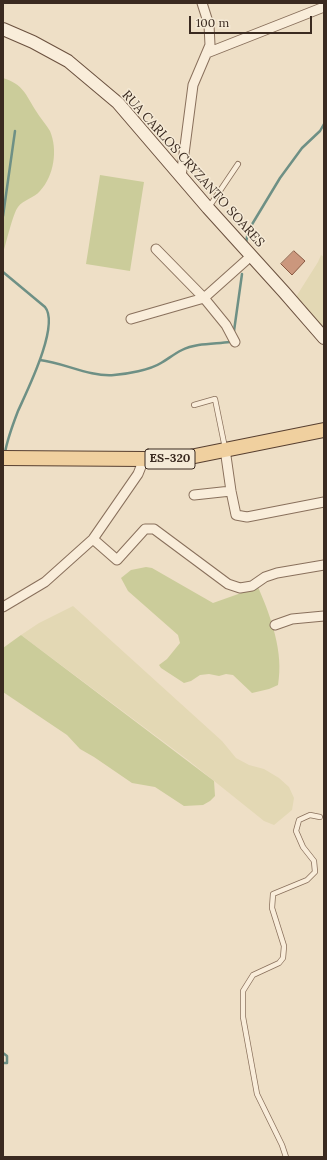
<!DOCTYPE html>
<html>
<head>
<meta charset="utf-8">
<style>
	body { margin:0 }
	#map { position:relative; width:327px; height:1160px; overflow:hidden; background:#eedfc6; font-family:Lora,serif }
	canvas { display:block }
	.frame { position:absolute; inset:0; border:4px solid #3a2a20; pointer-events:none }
	.scale { position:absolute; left:189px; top:16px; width:123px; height:18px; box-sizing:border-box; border:2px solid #3a2a20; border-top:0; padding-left:5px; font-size:12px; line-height:14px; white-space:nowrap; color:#3a2a20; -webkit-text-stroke:3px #f5ead6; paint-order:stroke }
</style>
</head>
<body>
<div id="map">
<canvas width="327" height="1160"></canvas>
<div class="frame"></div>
<div class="scale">100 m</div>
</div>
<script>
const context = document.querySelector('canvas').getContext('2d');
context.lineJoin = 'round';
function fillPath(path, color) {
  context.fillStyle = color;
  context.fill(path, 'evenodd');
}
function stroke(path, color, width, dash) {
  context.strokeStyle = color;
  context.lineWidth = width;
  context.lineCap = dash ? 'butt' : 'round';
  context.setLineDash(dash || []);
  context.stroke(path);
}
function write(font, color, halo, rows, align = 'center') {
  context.font = font + ' Lora,serif';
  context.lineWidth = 3;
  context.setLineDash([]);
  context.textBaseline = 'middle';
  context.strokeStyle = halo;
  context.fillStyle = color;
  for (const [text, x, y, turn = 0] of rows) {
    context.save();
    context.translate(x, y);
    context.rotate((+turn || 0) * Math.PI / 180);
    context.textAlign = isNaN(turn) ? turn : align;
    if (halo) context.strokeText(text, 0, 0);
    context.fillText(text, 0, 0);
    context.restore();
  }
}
fillPath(new Path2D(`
	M321,255L324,257V335L294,300L318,262Z
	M73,606L222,741L236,758L249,765L264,769L279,778L289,787L294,798L292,810L274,825L264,821L188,760L21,635L39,623Z`), '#e3d8b4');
fillPath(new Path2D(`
	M3,78C23,84 26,95 36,111C40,118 46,124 50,131C58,150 54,176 40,191C34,198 23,200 18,207C13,213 6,244 3,253Z
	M100,175L144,182L130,271L86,264Z
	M146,567L152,568L213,603L258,587C271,617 284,652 278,685L269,689L252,693L233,675L226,674L219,676L209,674L200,675L191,681L184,683L161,668L159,665L167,659L180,643L178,635L128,591L121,578L131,570Z
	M21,635L214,781L215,796L210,801L203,805L184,806L155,787L132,783L94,757L80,749L67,735L3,692V648Z`), '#cbcc9a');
stroke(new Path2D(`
	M3,216L15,131
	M246,243L248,231L280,178L302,148L320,131L324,124
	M3,272L45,307C60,325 27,391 18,411C13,424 7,440 5,453
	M234,331L242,274
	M40,360C65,363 89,377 114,375C127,374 150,370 161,363C168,359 174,354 182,350C196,343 214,344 230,342
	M3,1053L7,1056V1063H3`), '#6e9085', 2.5);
const building = new Path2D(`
	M294,251L305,261L292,275L281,264Z`);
fillPath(building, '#cb977d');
stroke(building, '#885842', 1);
const lane = new Path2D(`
	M209,207L238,164
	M194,405L215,399L225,448
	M286,1157L282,1145L257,1094L243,1017V991L253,975L279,963L283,958L284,946L272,908L273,894L307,880L315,872L314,861L303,847L296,831L299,820L310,815L320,817`);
const street = new Path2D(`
	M207,53L324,7
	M181,177L193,85L210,45L209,25L202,3
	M156,249L204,298L226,325L235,342
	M131,319L204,298L251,256
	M225,449L231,491L236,515L247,517L324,502
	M194,495L231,491
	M93,539L117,560L145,529H154L228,584L240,588L252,586L265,577L277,573L324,565
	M3,607L45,582L93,539L138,474L144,459
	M275,625L292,619L324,616`);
const secondary = new Path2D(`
	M3,29L33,42L68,61L118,103L208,208L284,292L324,338`);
const primary = new Path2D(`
	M3,458L144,459L185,458L324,430`);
stroke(lane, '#89705c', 6);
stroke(street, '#89705c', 11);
stroke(secondary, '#6b513f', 14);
stroke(primary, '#573f30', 16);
stroke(lane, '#f9edda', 4.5);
stroke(street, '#f9edda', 9);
stroke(secondary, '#f9edda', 12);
stroke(primary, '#f0d09f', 14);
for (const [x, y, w] of [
	[170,459,50]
]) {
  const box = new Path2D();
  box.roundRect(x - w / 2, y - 10, w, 20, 3);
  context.fillStyle = '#f5ead6';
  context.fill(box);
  stroke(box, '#3a2a20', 1);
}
write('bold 12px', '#3a2a20', null, [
	["ES-320",170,459]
]);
write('13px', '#3a2a20', '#f5ead6', [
	["RUA CARLOS CRYZANTO SOARES",193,169,48]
]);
</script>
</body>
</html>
